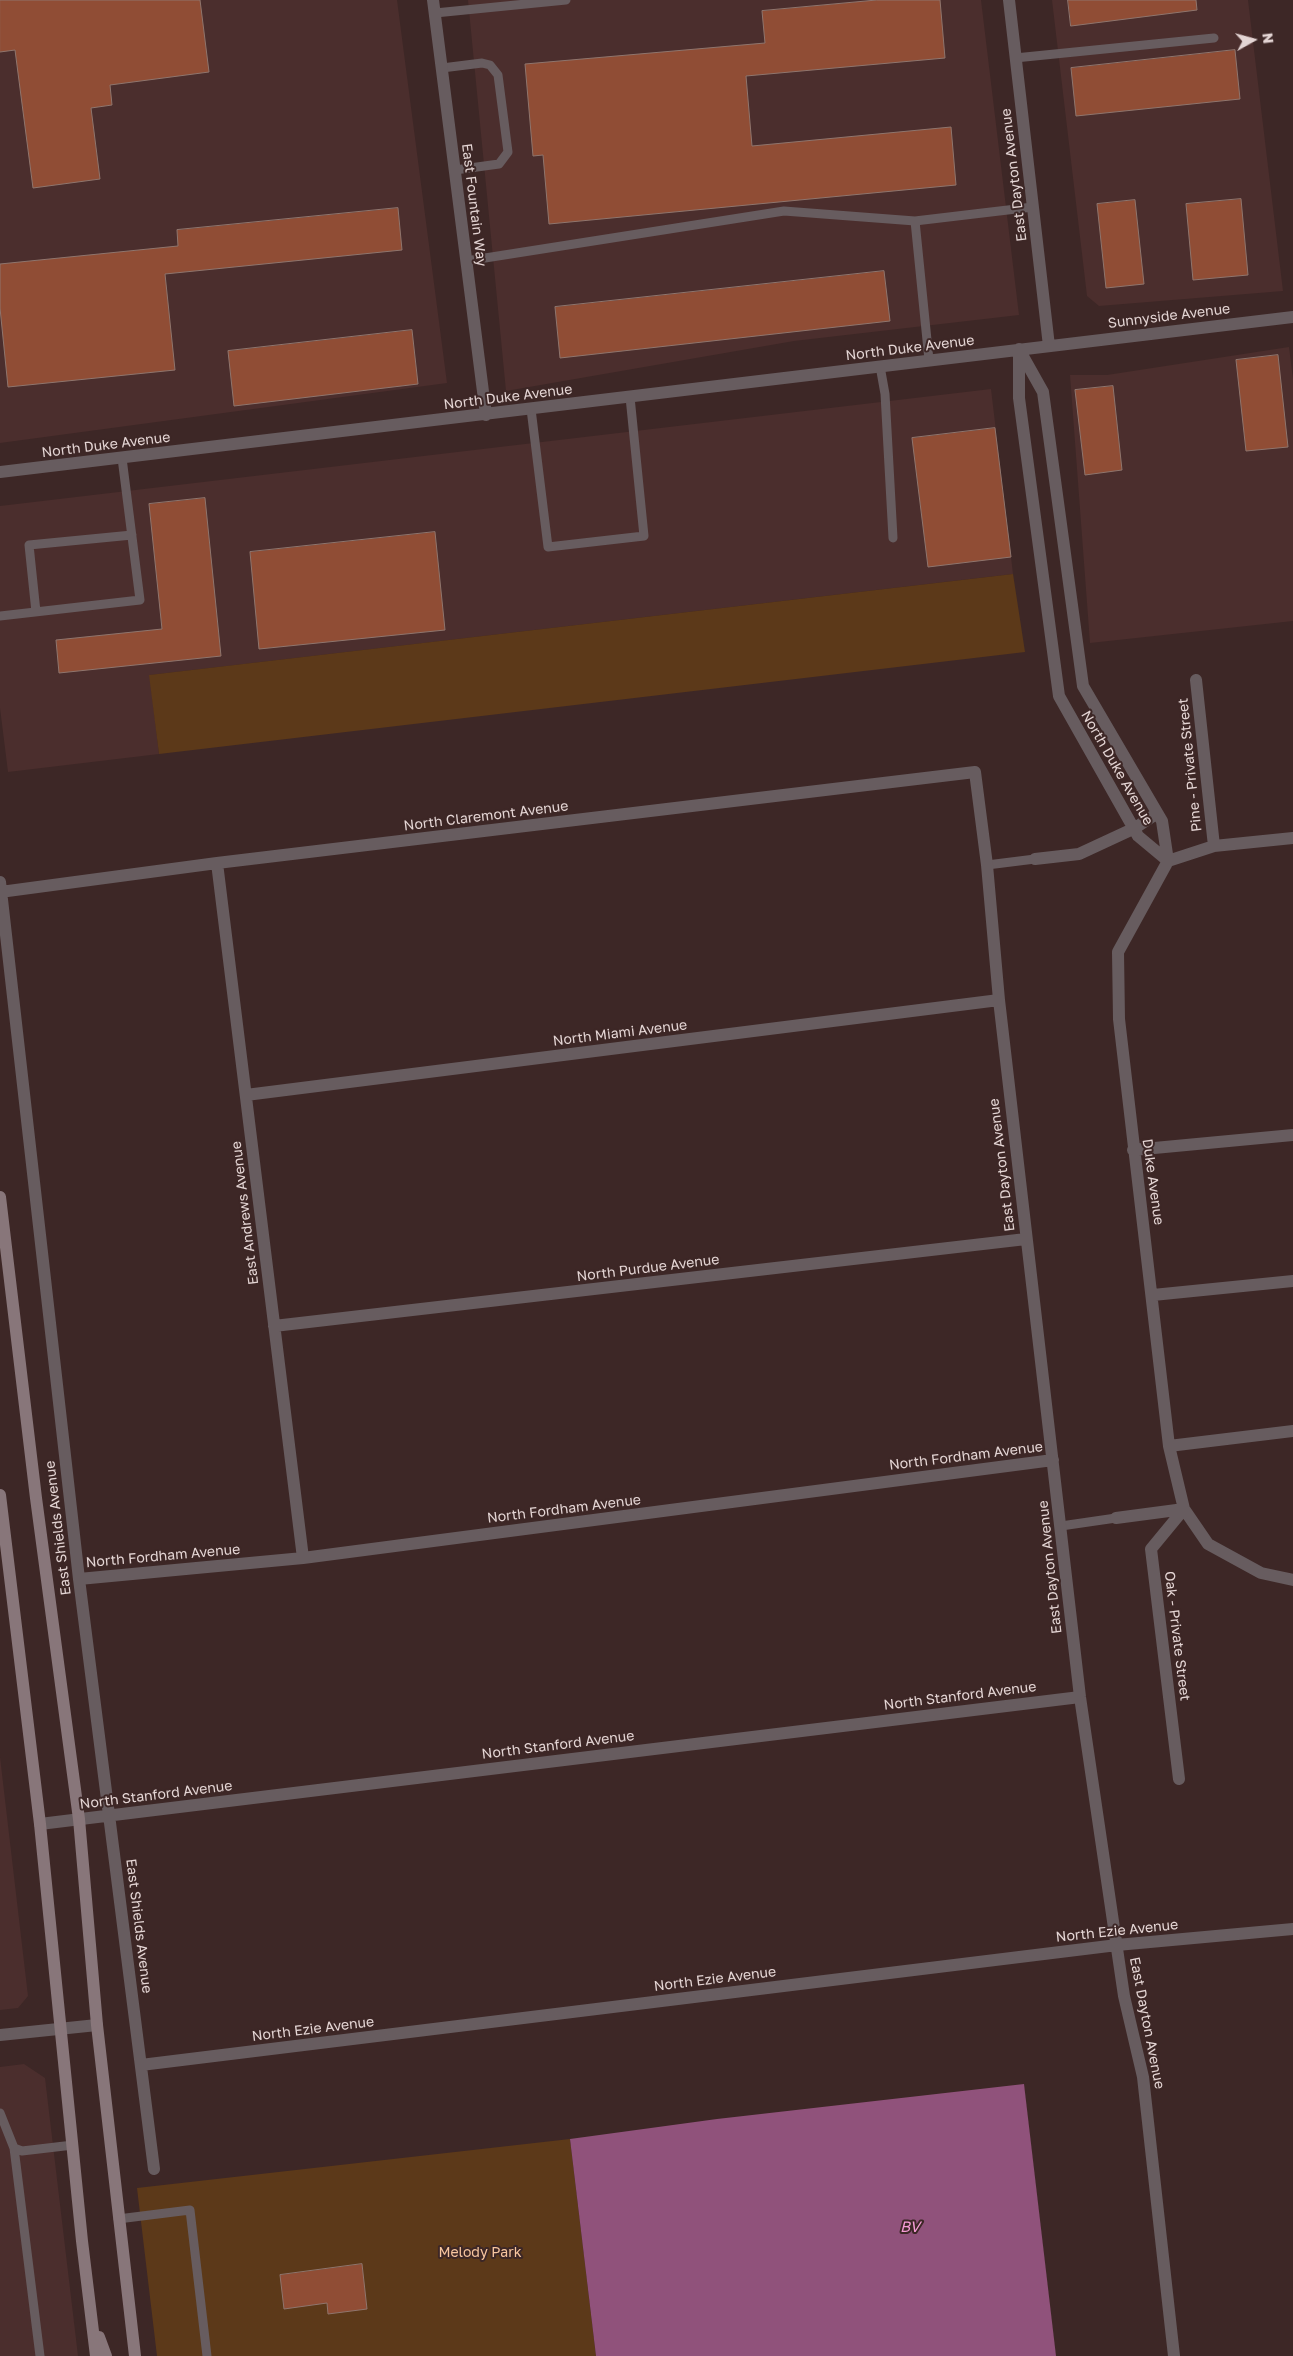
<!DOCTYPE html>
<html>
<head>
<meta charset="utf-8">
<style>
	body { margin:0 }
	#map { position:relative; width:1293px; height:2356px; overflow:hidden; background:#3d2726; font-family:"Golos Text",sans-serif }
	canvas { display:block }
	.north { position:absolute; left:1228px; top:15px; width:50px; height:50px; -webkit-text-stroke:4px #3d2726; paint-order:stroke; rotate:83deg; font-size:14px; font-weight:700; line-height:20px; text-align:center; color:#e4d5d4 }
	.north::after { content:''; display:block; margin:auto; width:18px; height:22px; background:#e4d5d4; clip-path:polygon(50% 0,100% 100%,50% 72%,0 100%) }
</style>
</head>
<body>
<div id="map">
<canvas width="1293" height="2356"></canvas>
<div class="north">N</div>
</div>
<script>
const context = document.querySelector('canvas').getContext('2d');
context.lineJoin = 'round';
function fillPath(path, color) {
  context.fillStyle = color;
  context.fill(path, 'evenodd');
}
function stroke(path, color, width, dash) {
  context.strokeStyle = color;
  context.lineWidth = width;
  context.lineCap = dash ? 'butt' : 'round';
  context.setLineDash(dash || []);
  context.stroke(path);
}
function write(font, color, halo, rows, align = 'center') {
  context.font = font + ' "Golos Text",sans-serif';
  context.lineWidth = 4;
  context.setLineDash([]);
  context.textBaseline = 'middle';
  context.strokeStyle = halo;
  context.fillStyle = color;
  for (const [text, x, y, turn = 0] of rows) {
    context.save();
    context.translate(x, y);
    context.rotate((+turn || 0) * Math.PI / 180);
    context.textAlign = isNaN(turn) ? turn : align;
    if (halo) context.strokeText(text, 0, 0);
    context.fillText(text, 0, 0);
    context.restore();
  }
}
fillPath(new Path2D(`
	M0,0H397L447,383L0,443Z
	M468,0H981L1019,315L794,341L506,391Z
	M1052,0H1248L1283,291L1099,306L1087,296Z
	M1289,347L1293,379V621L1090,643L1070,375H1107Z
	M991,389L1013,574L150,675L159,754L8,772L0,708V506Z
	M0,1757L28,1996L18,2008L0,2010Z
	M24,2064L45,2078L78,2356H0V2067Z`), '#4b2e2d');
fillPath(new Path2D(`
	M1013,574L1025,652L159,754L149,675Z
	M570,2139L596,2356H157L137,2188Z`), '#5c3919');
fillPath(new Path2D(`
	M1024,2084L1056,2356H596L570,2139L717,2119Z`), '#90527b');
const building = new Path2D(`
	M0,0H200L209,72L110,85L112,105L91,108L100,179L33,188L15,50L0,52Z
	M877,0H940L945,58L746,76L752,146L951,127L956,185L549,224L543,155L533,156L525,64L765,43L762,11Z
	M1068,0H1196L1197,10L1071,26Z
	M1235,50L1240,99L1076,116L1071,68Z
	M1241,199L1248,275L1193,280L1186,204Z
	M1135,200L1144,284L1106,288L1097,204Z
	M398,208L402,250L165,274L175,370L8,387L0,308V264L178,246L177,230Z
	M884,271L890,321L560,358L555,307Z
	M412,330L418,384L234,406L228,351Z
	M1278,355L1288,447L1246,451L1236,360Z
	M1113,386L1122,470L1085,475L1075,390Z
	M995,428L1011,557L928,567L912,438Z
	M205,498L221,656L59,673L56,640L162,629L149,504Z
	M435,532L445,630L259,649L250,552Z
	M362,2264L367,2309L328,2314L327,2303L284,2309L280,2275Z`);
fillPath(building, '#904d35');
stroke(building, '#8f756d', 1);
stroke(new Path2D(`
	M435,13L566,0
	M1015,58L1214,38
	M442,68L482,63L490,65L498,75L508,152L499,164L455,170
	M466,261L784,211L915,221
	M929,360L915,221L1033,207
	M880,366L885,394L893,538
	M531,409L548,547L644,536L630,397
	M36,612L29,545L132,535
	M0,616L140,600L122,458
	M987,865L1035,859
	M1061,1526L1116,1518
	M0,2113L14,2148L22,2151L73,2145
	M14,2148L40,2356
	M118,2219L190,2210L207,2356`), '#675c5f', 9);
stroke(new Path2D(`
	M433,0L486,415
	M1009,0L1049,346
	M1019,349V398L1059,696L1138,836L1168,861
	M1020,351L1043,392L1083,686L1162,821L1168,861
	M0,472L1293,317
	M1196,680L1214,846
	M1293,838L1214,846L1168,861L1118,952L1119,1019L1169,1446L1184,1509L1208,1544L1261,1573L1293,1580
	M1035,859L1079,854L1135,828L1156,814
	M217,863L303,1558
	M0,882L79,1579L154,2169
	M0,892L217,863L975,772L987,865L999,1000L1080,1697L1124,1996L1143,2077L1174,2356
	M246,1095L999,1000
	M1133,1150L1293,1135
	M1153,1295L1293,1281
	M274,1326L1026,1239
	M1169,1446L1293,1431
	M1116,1518L1184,1509
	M79,1579L303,1558L1053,1460
	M1179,1779L1151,1549L1184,1509
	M40,1824L1080,1697
	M0,2035L97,2025
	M141,2065L1117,1945L1293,1929`), '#675c5f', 12);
stroke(new Path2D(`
	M0,1197L36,1498L79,1819L97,2025L135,2356
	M0,1495L40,1824L82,2241L96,2356
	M99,2337L106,2356`), '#88767a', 12);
write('14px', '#e4d5d4', '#3d2726', [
	["East Dayton Avenue",1014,175,-97],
	["East Fountain Way",474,205,83],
	["Sunnyside Avenue",1169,316,-7],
	["North Duke Avenue",910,348,-7],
	["North Duke Avenue",508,397,-7],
	["North Duke Avenue",106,445,-7],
	["Pine - Private Street",1190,765,-96],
	["North Duke Avenue",1117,768,60],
	["North Claremont Avenue",486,816,-7],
	["North Miami Avenue",620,1033,-7],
	["East Dayton Avenue",1002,1165,-97],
	["Duke Avenue",1153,1182,82],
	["East Andrews Avenue",245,1213,-97],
	["North Purdue Avenue",648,1268,-7],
	["North Fordham Avenue",966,1456,-7],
	["North Fordham Avenue",564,1509,-7],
	["East Shields Avenue",58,1528,-97],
	["North Fordham Avenue",163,1556,-5],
	["East Dayton Avenue",1050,1567,-96],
	["Oak - Private Street",1177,1636,83],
	["North Stanford Avenue",960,1696,-7],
	["North Stanford Avenue",558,1745,-7],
	["North Stanford Avenue",156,1795,-7],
	["East Shields Avenue",139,1926,83],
	["North Ezie Avenue",1117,1931,-6],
	["North Ezie Avenue",715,1979,-7],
	["East Dayton Avenue",1147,2023,79],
	["North Ezie Avenue",313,2029,-7]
]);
write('14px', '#f8c69f', '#3d2726', [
	["Melody Park",480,2253]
]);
write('italic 15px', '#f69cd6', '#3d2726', [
	["BV",910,2227]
]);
</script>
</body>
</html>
